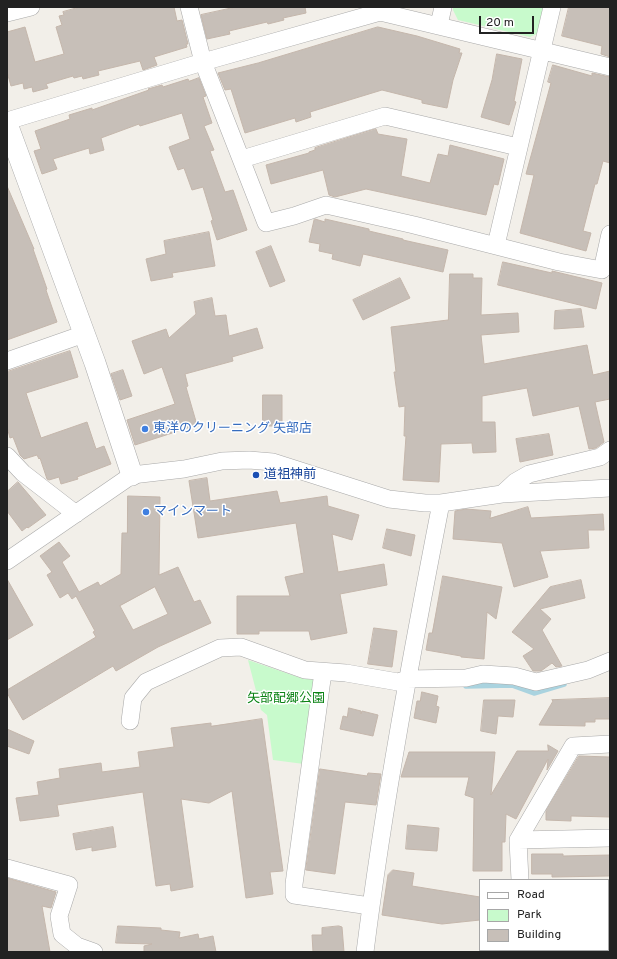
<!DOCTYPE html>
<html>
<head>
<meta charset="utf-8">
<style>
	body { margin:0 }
	#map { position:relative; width:617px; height:959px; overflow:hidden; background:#f2efe9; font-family:Overpass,sans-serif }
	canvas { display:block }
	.frame { position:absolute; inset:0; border:8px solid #222; pointer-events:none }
	.legend { position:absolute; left:479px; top:879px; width:130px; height:72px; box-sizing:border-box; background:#fff; border:1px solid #a7a7a7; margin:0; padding:5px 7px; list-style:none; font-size:12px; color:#222 }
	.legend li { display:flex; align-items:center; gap:8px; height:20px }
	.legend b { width:20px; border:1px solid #a7a7a7 }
	.scale { position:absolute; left:479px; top:16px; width:55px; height:18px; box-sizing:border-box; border:2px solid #222; border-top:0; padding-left:5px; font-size:12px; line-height:14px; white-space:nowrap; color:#222; -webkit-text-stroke:3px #fff; paint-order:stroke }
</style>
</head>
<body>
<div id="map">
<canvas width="617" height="959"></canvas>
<div class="frame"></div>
<ul class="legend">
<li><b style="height:5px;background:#fff"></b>Road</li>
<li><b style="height:11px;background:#c8facc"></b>Park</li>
<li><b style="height:11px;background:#c7bfb8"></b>Building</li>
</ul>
<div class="scale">20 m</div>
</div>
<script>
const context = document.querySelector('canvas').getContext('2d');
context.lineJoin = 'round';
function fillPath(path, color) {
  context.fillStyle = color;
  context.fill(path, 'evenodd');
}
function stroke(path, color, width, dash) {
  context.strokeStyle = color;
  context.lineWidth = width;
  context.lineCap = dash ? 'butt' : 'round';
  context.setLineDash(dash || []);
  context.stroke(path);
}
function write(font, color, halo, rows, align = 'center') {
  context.font = font + ' Overpass,"Noto Sans JP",sans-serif';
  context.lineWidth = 3;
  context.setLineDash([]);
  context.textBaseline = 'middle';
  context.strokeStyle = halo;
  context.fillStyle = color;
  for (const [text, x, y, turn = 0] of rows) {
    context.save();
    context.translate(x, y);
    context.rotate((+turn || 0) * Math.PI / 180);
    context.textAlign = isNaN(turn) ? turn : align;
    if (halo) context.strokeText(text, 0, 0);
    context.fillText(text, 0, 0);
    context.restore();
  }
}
fillPath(new Path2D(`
	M453,7H545L539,33L530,37L458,20L453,10Z
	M248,660L301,678L314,680L304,764L273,760L267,715L261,710Z`), '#c8facc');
stroke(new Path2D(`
	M466,686L512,685L534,693L564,684`), '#aad3df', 5.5);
const building = new Path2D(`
	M80,7H174L177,21L182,20L188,44H186L187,47L154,57L157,65L143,70L140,61L98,71L99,75L83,79L82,76L74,78L73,76L46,84L48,88L33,92L32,87L24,89L23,83L11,86L7,72V32L25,27L35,62L64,54L56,27L62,25L59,16L64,15L63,12Z
	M236,7H305L306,13L283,18L284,20L268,24L267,22L229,31L230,34L207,39L201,15Z
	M569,7H610V57L601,54L602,46L562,36Z
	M378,27L417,36L460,49L459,53H462L453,80L447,108L422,103V100L382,90L310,112L311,117L296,122L295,118L245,133L231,89L225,90L218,73L258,63Z
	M497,54L522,59L514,101L516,102L509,125L481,117L492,80Z
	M553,65L592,76V73L610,77V163L603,161L597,184H595L583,231L591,233L586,251L520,233L534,175L526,174L551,83L548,82Z
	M199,78L206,96L203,97L212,123L204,126L214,150L210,151L225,192L233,190L247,230L217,240L211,221L213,220L203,187L192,190L184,168L178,170L169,147L190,139L182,113L140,126L139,124L101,138L104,150L90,154L89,148L53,159L57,169L42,174L34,151L41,149L35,131L70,119L69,115L92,108V110L149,90L148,89L162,85L163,87L188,79L189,81Z
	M376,129L378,134L407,139L401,176L430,183L438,154L448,156L450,145L504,159L498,185L494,184L486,215L366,189L335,197L329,195L323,170L271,184L266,165L309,153V152L315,150V148Z
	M7,186L34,249H33L47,289L46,290L57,322L7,340Z
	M315,219L325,222V219L369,229V231L403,239V240L448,250L443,272L363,254L360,266L332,259L333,254L319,251L320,244L309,242L314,220Z
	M209,232L215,266L172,273L173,277L151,281L146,259L166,254L164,241Z
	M271,246L285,281L270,287L256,252Z
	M503,262L552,273V271L602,283L596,309L498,285Z
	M450,274H473V278H482L481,315L518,313L519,332L481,335L484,364L587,345L593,375L610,371V399L595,402L604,442L596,448L589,449L579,406L533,416L527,388L482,396V422H495L496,452L473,453L472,443L441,444L439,482L403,480L406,436H404L405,406L399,407L394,372H396L391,327L448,320Z
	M400,278L410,298L363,320L353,300Z
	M212,298L215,316L226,315L229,336L257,328L263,348L232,357L233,361L185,374L188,386L186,387L197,425L135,445L127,420L175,404L162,367L144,374L132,341L166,329L169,338L196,314L194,302Z
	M581,309L584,327L554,329L555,311Z
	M70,351L78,377L26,393L41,438L87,422L96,449L104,446L111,464L77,477L78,479L61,484L59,477L49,480L47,479L40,458L39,459L37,455L24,459L20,455L13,437L10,438L7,427V372Z
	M123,370L132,396L120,400L111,374Z
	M263,395H282V426H263Z
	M549,434L553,455L520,462L516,439Z
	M207,478L210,501L277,491L280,503L327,496L328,506L359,515L352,540L332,534L338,572L384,564L387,585L340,594L347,633L311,640L309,631H259V634H237V596H290L285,577L304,573L296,523L198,538L189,481Z
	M18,482L46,515L28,528L27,527L22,531L7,511V492Z
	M128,496L160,497L159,575L178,567L194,602L200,600L211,623L158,647L116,671L113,666L23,720L7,693V690L96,637L93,632L95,631L76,596L72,599L68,593L60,598L47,575L52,572L40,556L59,542L70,556L62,562L79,592L98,582L100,586L121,574L122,533H127ZM155,587L168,614L133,630L120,606Z
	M528,507L531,518L603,514L604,530H588L589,548L540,551L548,577L514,587L502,543L453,539L455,511L466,509L491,511L490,518Z
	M387,529L415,535L411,556L383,548Z
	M443,576L502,587L496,619L487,612L484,659L461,657V656L426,650L429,633H432Z
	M7,579L33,625L7,640Z
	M581,580L585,598L540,609L551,619L542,630L562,666L556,667L552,663L541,671H533L523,656L534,649L512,632L550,587Z
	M374,628L397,631L392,667L368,664Z
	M422,692L438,696L436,706L439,707L436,723L414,718L417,701H420Z
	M610,698V719H595V722H585V726L539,725L553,701L552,700Z
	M484,700H515L513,717L498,716L496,734L481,731Z
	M349,708L361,711V714L362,711L378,715L373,736L340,729L343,716L347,717Z
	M262,719L283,871L270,872L273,894L246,898L232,791L209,803L181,799L193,887L171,891L170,884L156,886L143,792L57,805L59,816L20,821L16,798L39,795L37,782L60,778L59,769L101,763L102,772L140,767L138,752L174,747L171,728L211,723V726Z
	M7,729L34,741L29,754L7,746Z
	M548,745L558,751L547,770L548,759L516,819L506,814L505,842H502V871H473L474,798L465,795L469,777H401L409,752H495L491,795L517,751H548Z
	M579,756L610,757V817L571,816V821L546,820V811Z
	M320,769L367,776L368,773L381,774L376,805L345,802L335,874L306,870Z
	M408,825L439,828L437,851L406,849Z
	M113,827L116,847L92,851V847L76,850L73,834Z
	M532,854H563V856L610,855V876L552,877V874H532Z
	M393,870L414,873L412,886L480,897V920L442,924L382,915L388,875Z
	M7,878L56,892L51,908L42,906L50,952H7Z
	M118,926L161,928V930L180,932L179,938L198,934L199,939L213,936L216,952H144V946L152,944L116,943Z
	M339,926L342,927L344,952H313L312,935H322V928Z`);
fillPath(building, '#c7bfb8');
stroke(building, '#c4b6ab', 1);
const minor = new Path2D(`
	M189,7L203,62L266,223L294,216L326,205L414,225L559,262L602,270L610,234
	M7,13L31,7
	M439,25L443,7
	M7,121L203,62L380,12L610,67
	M242,159L385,116L518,147
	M496,245L552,7
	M7,361L84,334
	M7,456L23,473L76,514
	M502,494L515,482L529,474L600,457L610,450
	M7,561L132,475L184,469L222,461L249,460L273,462L389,499L425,503H441L502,494L610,488
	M323,672L294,884V895L370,906
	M130,721L133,698L146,682L220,648L241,647L305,670L346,673L398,682L407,679L466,678L483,674L514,676L536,682L588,670L610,661
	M518,840L610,838
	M7,868L69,885L59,916L62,934L77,946L94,952
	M520,880L518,840L573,746L610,744
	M608,933H610
	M365,952C384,801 412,652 441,503
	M522,952V950`);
const tertiary = new Path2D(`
	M7,124L95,363L132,475`);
stroke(minor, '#a9a9a9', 18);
stroke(tertiary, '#a9a9a9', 22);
stroke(minor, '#fff', 17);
stroke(tertiary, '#fff', 21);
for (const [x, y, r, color] of [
	[145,429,4,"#3f7fe0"],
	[256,475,4,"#1a4fb4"],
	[146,512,4,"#3f7fe0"]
]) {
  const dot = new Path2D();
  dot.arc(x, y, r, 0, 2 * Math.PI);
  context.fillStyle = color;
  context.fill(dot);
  stroke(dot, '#fff', 1.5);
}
write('13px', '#366cbe', '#fff', [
	["東洋のクリーニング 矢部店",153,429],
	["マインマート",154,512]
], 'left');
write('13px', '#164399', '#fff', [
	["道祖神前",264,475]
], 'left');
write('13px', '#0c8416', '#fff', [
	["矢部配郷公園",286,699]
]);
</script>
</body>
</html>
